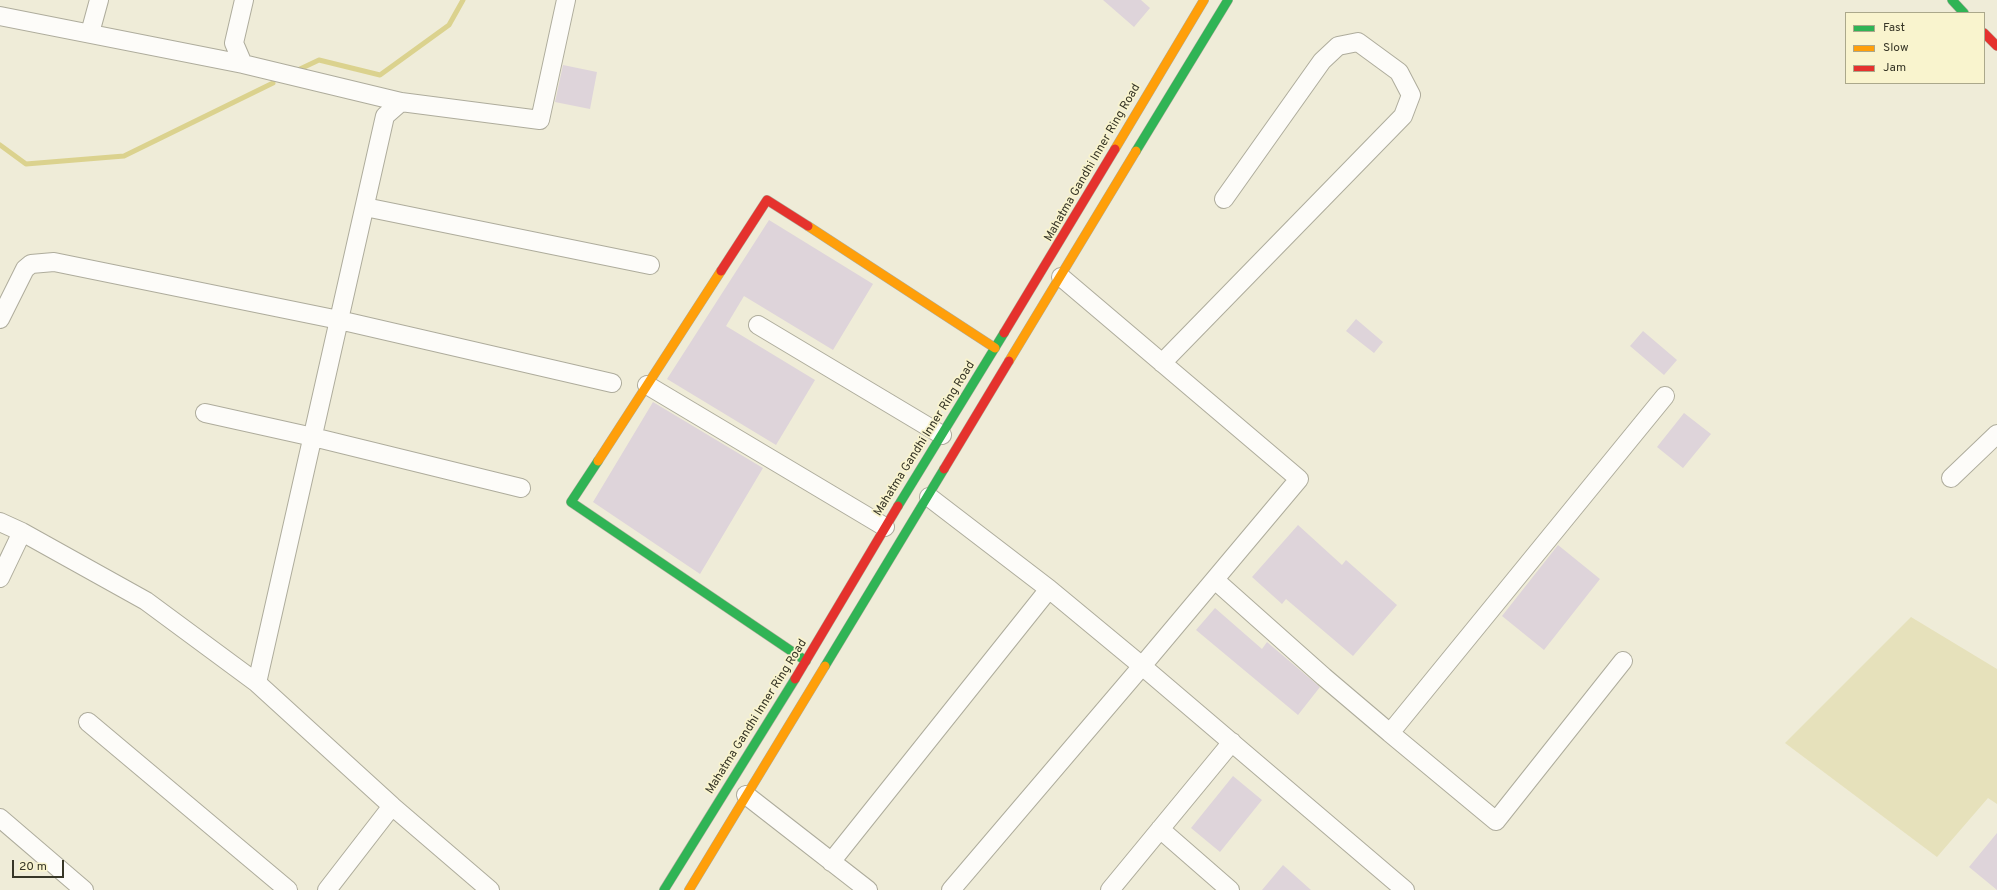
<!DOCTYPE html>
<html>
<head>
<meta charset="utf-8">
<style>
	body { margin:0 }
	#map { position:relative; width:1997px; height:890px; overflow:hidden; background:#efecd8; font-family:Overpass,sans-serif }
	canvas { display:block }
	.legend { position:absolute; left:1845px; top:12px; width:140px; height:72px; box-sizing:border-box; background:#f9f4ce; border:1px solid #aba88b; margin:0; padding:5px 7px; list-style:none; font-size:12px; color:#373627 }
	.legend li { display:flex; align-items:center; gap:8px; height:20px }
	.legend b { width:20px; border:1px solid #aba88b }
	.scale { position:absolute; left:12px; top:860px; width:52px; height:18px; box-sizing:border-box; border:2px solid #373627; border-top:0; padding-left:5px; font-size:12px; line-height:14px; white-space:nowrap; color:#373627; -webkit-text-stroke:3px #f9f4ce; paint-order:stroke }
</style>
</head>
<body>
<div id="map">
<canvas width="1997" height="890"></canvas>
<ul class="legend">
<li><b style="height:5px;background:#30b455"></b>Fast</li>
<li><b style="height:5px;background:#ff9f0a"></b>Slow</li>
<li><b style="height:5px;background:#e5322d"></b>Jam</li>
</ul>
<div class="scale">20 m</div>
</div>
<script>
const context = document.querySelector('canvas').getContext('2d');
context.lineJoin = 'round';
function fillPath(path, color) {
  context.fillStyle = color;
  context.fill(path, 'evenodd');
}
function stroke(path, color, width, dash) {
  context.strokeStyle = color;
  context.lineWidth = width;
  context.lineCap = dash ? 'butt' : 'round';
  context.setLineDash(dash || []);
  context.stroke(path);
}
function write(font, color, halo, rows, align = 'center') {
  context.font = font + ' Overpass,sans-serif';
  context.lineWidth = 3.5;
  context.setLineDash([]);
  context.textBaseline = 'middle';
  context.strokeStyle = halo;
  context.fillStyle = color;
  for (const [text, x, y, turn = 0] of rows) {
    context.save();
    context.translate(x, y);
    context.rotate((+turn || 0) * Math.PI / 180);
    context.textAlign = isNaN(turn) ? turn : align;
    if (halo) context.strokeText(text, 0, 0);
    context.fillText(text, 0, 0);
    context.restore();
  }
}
fillPath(new Path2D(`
	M1911,617L1997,669V804L1988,798L1937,857L1785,743Z`), '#e6e1bb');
stroke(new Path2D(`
	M300,69L319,60L380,75L449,25L463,0
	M0,145L26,164L124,156L273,83`), '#dbd28e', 5);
fillPath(new Path2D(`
	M1103,0H1141L1150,8L1134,27Z
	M563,65L597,72L590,109L555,102Z
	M769,220L873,284L833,350L744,296L726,326L815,380L776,445L667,379Z
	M1356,319L1383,342L1374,353L1346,331Z
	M1643,331L1677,360L1664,375L1630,346Z
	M653,402L763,468L700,574L593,502Z
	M1684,413L1711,434L1683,468L1657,447Z
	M1298,525L1342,565L1346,560L1397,605L1353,656L1286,599L1282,604L1252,577Z
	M1558,545L1600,579L1544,650L1502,616Z
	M1215,608L1262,649L1267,642L1320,687L1298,715L1196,630Z
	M1233,776L1262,800L1220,852L1191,828Z
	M1997,833V890L1969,867Z
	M1283,865L1311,890H1262Z`), '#ded4da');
const street = new Path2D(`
	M244,0L234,43L243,64L401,102
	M0,16L243,64
	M90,33L99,0
	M365,207L650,265
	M0,319L25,269L31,264L54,262L339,320L612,383
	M758,325L942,435
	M1162,363L1403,116L1411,95L1399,72L1358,42L1338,46L1322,61L1224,199
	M647,385L885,527
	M205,413L313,437L521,488
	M1951,478L1997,434
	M929,497L1049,589L1142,666L1299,479L1061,277
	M0,522L22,532L146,601L257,683L392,806L490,890
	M0,578L22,532
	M1215,580L1324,677L1390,733L1665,396
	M257,683L385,116L401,102L540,120L566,0
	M88,722L288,890
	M1390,733L1496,821L1623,661
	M746,795L868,890
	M0,818L84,890
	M1160,829L1230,890
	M831,862L1049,589
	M327,890L392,806
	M951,890L1142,666L1405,890
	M1110,890L1232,742`);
const fast = new Path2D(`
	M1952,0L1964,13
	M1136,151L1228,0
	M598,461L571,502L806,661
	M898,506L1004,333
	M825,666L944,469
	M664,890L795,679`);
const slow = new Path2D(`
	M1115,149L1204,0
	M808,226L995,348
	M1009,361L1136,151
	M598,461L721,271
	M689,890L825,666`);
const jam = new Path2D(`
	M1984,33L1997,46
	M721,271L767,200L808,226
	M1004,333L1115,149
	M944,469L1009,361
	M795,679L898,506`);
stroke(street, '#aeac9c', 20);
stroke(fast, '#aeac9c', 10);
stroke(slow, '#aeac9c', 10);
stroke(jam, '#aeac9c', 10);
stroke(street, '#fdfcf9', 18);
stroke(fast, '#30b455', 9);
stroke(slow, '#ff9f0a', 9);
stroke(jam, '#e5322d', 9);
write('12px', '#373627', '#f9f4ce', [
	["Mahatma Gandhi Inner Ring Road",1093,163,-60],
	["Mahatma Gandhi Inner Ring Road",925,439,-58],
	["Mahatma Gandhi Inner Ring Road",757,717,-58]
]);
</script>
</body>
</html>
